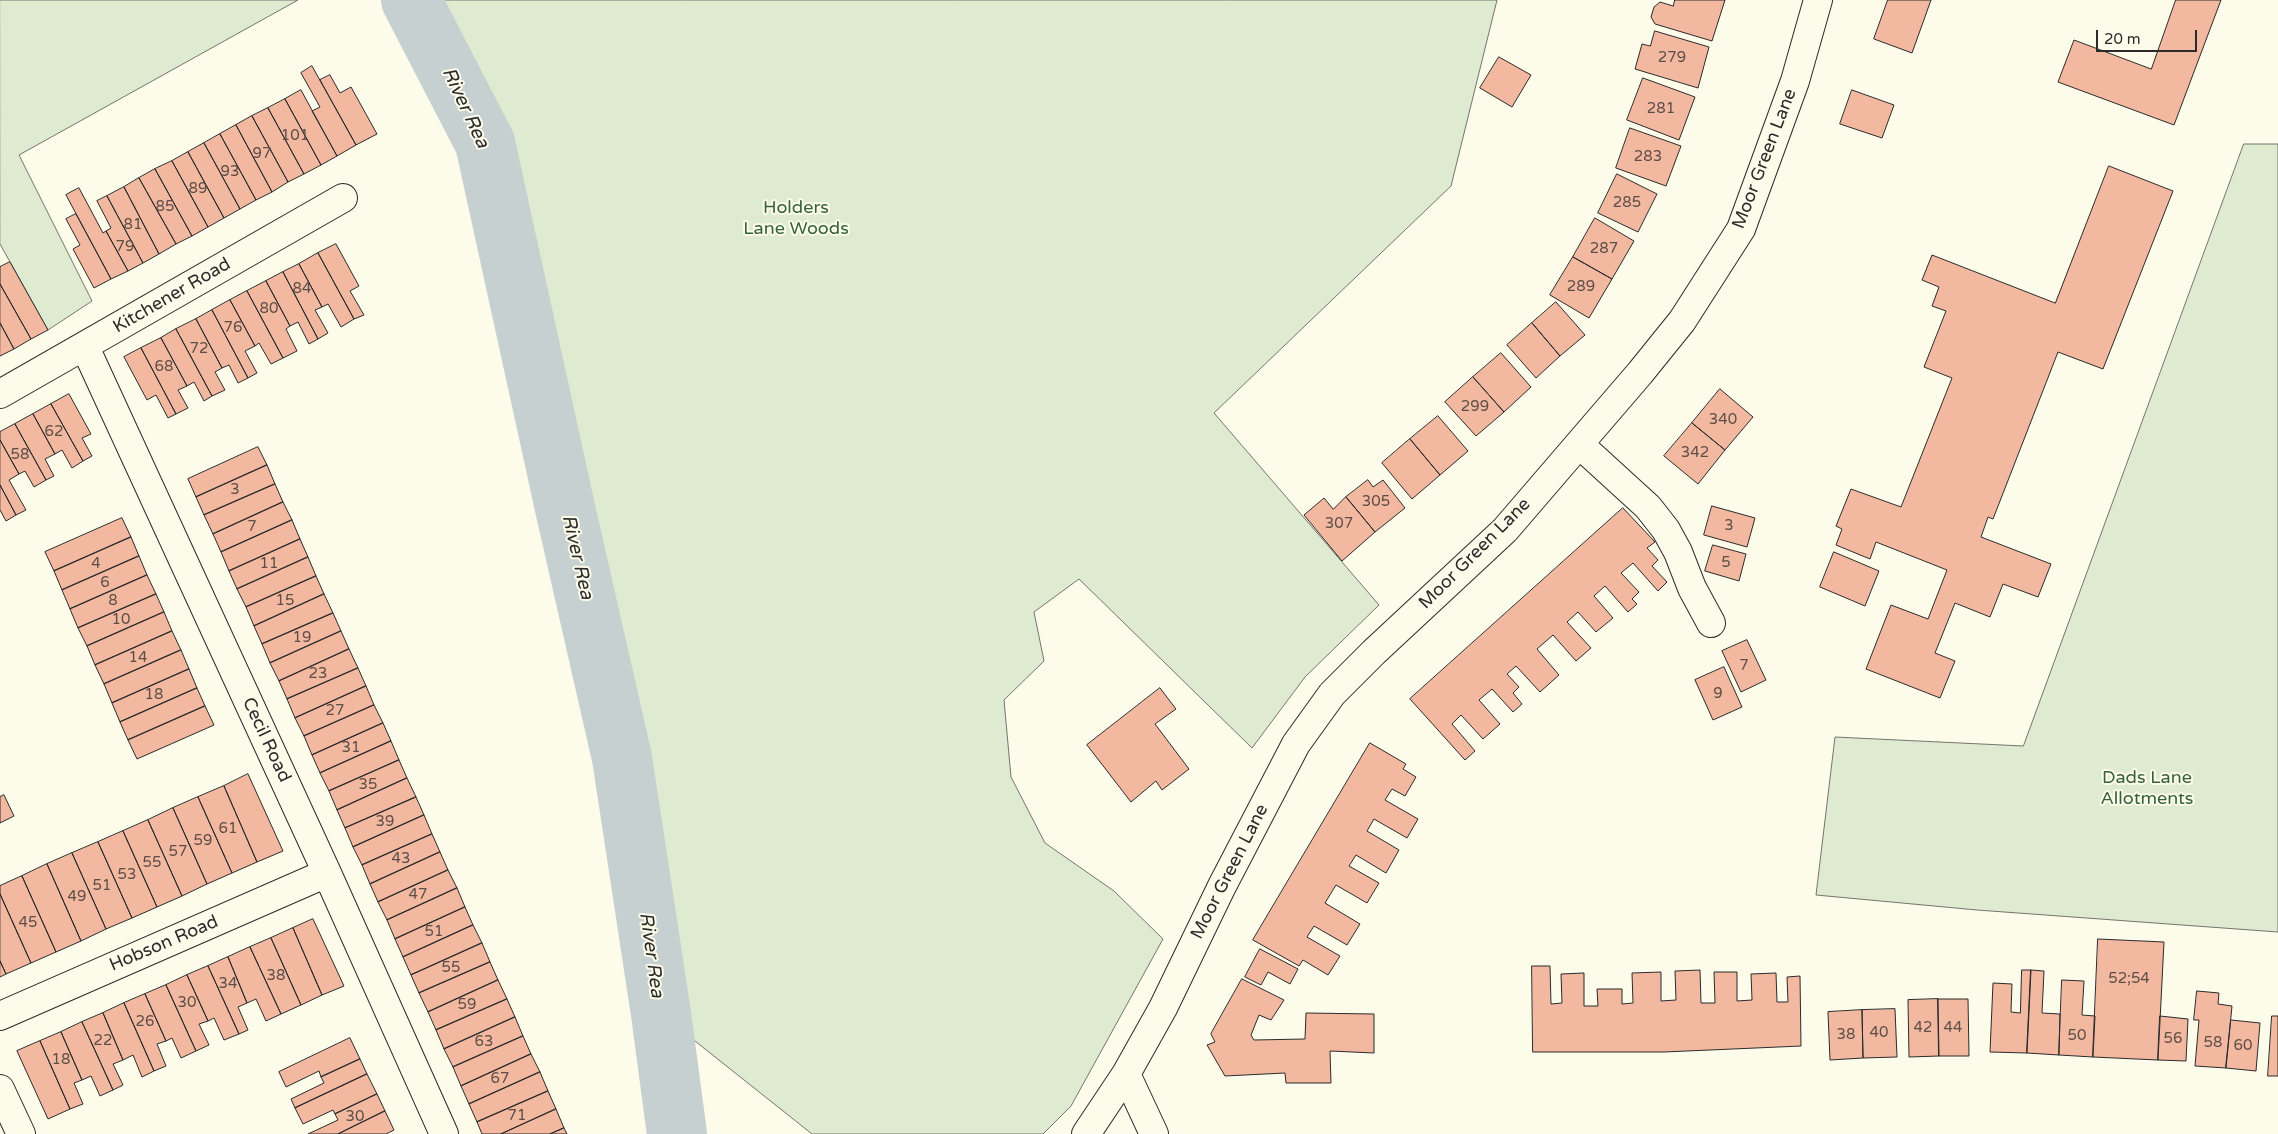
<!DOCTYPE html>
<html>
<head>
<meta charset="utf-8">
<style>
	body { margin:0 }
	#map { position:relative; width:2278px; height:1134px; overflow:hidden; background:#fdfbea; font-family:"Varela Round",sans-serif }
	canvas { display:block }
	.scale { position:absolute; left:2096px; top:30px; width:101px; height:22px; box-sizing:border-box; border:2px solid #2b2b2b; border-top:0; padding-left:6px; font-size:15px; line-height:18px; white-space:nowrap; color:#2b2b2b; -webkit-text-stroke:4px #fdfbea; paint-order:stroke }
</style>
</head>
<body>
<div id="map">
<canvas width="2278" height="1134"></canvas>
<div class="scale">20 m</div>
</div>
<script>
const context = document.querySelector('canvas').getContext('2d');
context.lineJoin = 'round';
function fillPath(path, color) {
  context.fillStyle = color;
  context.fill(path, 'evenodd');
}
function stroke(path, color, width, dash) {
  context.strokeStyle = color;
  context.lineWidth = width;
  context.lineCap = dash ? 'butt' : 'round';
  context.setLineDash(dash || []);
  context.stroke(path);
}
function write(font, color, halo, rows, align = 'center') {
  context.font = font + ' "Varela Round",sans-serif';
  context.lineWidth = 4;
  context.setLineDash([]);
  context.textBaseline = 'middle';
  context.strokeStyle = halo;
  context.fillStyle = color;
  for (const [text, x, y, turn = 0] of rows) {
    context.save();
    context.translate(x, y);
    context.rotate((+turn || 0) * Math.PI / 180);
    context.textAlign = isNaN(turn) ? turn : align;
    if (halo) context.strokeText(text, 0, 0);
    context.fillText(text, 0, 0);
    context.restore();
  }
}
const green = new Path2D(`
	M0,0H298L19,155L92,301L48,330L0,244Z
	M411,0H1497L1451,186L1214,413L1379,605L1305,677L1252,748L1079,579L1034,612L1044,661L1004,700L1011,777L1045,843L1114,891L1163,939L1071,1106L1043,1134H812L661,1014L622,758L565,508L485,143Z
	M2244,144H2278V932L1977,910L1816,895L1835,737L2023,746Z`);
fillPath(green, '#deebd1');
stroke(green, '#74746e', 1);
stroke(new Path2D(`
	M411,0L485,143L565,508L622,758L661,1014L677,1134`), '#c7d0d0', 60);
const building = new Path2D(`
	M1675,0H1725L1712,41L1655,24L1651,17L1654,7L1660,2L1673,6Z
	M1888,0H1931L1912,53L1874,39Z
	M2176,0H2221L2174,125L2058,82L2074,40L2151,69Z
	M1655,31L1709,47L1698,88L1635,69L1642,44L1650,46Z
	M1499,57L1531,75L1512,107L1480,88Z
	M312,66L356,145L337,156L312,111L320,107L301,73Z
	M330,75L340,93L351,87L377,134L356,145L320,80Z
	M1643,78L1695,97L1679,140L1627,120Z
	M301,90L337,156L321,165L285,99Z
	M1852,90L1894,105L1882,138L1840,124Z
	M285,99L321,165L304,174L268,108Z
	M268,108L304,174L288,182L252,116Z
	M252,116L288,182L272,192L236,125Z
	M236,125L272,192L256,200L220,134Z
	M1630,128L1681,146L1666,186L1616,168Z
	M220,134L256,200L240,209L204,143Z
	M204,143L240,209L224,218L188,152Z
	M188,152L224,218L208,227L172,161Z
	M172,161L208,227L192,236L155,169Z
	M2109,166L2173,191L2103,369L2058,352L1993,519L1988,517L1981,537L2051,564L2038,597L2003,584L1990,617L1955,603L1935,653L1955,661L1940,698L1866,669L1891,605L1928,619L1947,570L1876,542L1870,559L1836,545L1842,529L1836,526L1851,489L1901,507L1952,378L1924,367L1946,311L1932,306L1939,287L1922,280L1932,255L2055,303Z
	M155,169L192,236L176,244L139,178Z
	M1617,174L1657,194L1638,232L1598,213Z
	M139,178L176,244L159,254L124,187Z
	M124,187L159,254L143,263L107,196Z
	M79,188L103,233L106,231L128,271L111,279L66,195Z
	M107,196L143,263L128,271L106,231L111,228L97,201Z
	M76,214L111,279L94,288L73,249L80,245L66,219Z
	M1595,218L1634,241L1612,279L1573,257Z
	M336,244L359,286L350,291L364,315L354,319L318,253Z
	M318,253L354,319L341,327L328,304L322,307L299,264Z
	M1573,257L1612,279L1589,318L1550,295Z
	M10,262L48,330L31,339L0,284V267Z
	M299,264L322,307L315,310L328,333L318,339L283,272Z
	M283,272L318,339L309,344L298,322L290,326L266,281Z
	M266,281L290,326L286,329L297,351L283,358L247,291Z
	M0,284L31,339L14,349L0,323Z
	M247,291L283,358L271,364L259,343L255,346L230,300Z
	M230,300L255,346L245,351L257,373L248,378L212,310Z
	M1556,302L1585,335L1560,356L1532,323Z
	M212,310L248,378L238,383L229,365L222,368L196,319Z
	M196,319L222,368L215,372L225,390L212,396L176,329Z
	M0,323L14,349L0,356Z
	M1532,323L1560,356L1536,378L1507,345Z
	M176,329L212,396L204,401L194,382L187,386L161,338Z
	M161,338L187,386L178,390L188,408L176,414L141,348Z
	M141,348L176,414L168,418L156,395L147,400L124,357Z
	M1501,353L1531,387L1504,412L1473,377Z
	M1473,377L1504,412L1476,436L1445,402Z
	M1720,389L1753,417L1725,450L1692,423Z
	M69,394L91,434L82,438L92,456L83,461L51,404Z
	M51,404L83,461L72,468L62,450L55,454L33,414Z
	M33,414L55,454L45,459L54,476L46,480L15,424Z
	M1438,416L1468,451L1440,475L1410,439Z
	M1692,423L1725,450L1698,484L1664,456Z
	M15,424L46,480L34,487L25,471L19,474L0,440V432Z
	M1410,439L1440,475L1412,499L1382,463Z
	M0,440L19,474L9,480L26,510L16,515L0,485Z
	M258,447L267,465L196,497L188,479Z
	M267,465L275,484L204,515L196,497Z
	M1368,480L1373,487L1383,480L1405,508L1375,532L1346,497Z
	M275,484L283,502L213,534L204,515Z
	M0,485L16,515L6,521L0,510Z
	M1346,497L1375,532L1342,561L1304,515L1324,498L1333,509Z
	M283,502L292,520L221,552L213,534Z
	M1712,506L1755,518L1747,547L1704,535Z
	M1623,508L1655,542L1647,548L1658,560L1652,566L1667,582L1658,591L1633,563L1621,573L1639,592L1632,599L1637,604L1628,612L1605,586L1594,596L1613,618L1596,632L1578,612L1567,622L1591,648L1576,661L1553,635L1537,649L1559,675L1540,692L1516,666L1507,674L1519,687L1513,693L1522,704L1513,712L1492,689L1479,700L1500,724L1483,739L1461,715L1452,724L1475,751L1465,760L1410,699Z
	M122,518L131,537L54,571L45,552Z
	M292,520L300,539L229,571L221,552Z
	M131,537L139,556L62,590L54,571Z
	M300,539L308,557L237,589L229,571Z
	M1713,545L1746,554L1739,581L1705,571Z
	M1834,552L1879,571L1865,606L1820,587Z
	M139,556L147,575L70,609L62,590Z
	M308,557L316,576L246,607L237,589Z
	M147,575L156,594L78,628L70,609Z
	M316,576L324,594L254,626L246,607Z
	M156,594L164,612L87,646L78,628Z
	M324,594L333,613L262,644L254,626Z
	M164,612L172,631L95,665L87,646Z
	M333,613L341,631L270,663L262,644Z
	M172,631L181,650L104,684L95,665Z
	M341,631L349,649L279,681L270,663Z
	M1747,640L1766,680L1741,692L1722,651Z
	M349,649L358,668L287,699L279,681Z
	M181,650L189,669L112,703L104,684Z
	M1724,667L1742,707L1713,720L1695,680Z
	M358,668L366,686L295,718L287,699Z
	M189,669L197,688L120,722L112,703Z
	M366,686L374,705L304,736L295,718Z
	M197,688L205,706L128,740L120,722Z
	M1160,688L1176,709L1155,724L1189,769L1162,790L1156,781L1131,802L1087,745Z
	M374,705L383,723L312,755L304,736Z
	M205,706L214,725L137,759L128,740Z
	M383,723L391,741L320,773L312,755Z
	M391,741L399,760L329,791L320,773Z
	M1370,743L1406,764L1403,769L1416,777L1405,796L1392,789L1385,800L1418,819L1407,838L1374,819L1367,831L1399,850L1386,873L1356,855L1349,866L1379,883L1367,903L1336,885L1325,903L1360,924L1347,945L1314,926L1307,937L1340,956L1328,975L1303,960L1299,966L1253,940Z
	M399,760L407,778L337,810L329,791Z
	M248,774L283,851L257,862L224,786Z
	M407,778L416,797L345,828L337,810Z
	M224,786L257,862L232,873L198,797Z
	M4,795L14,816L0,823V797Z
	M198,797L232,873L207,884L173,808Z
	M416,797L424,815L353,847L345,828Z
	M173,808L207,884L182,896L148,820Z
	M424,815L432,834L362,865L353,847Z
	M148,820L182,896L157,907L123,831Z
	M123,831L157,907L132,918L98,842Z
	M432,834L440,852L370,884L362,865Z
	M98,842L132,918L106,929L72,853Z
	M440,852L448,870L378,902L370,884Z
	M72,853L106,929L81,941L47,864Z
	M47,864L81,941L56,952L22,876Z
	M448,870L457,888L387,920L378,902Z
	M22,876L56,952L31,963L0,894V886Z
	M457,888L465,907L395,939L387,920Z
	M0,894L31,963L6,974L0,961Z
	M465,907L473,925L403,957L395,939Z
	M313,919L344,986L322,995L293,928Z
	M473,925L482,943L411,975L403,957Z
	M293,928L322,995L301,1005L271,938Z
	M271,938L301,1005L281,1014L250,947Z
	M2098,939L2164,942L2158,1060L2093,1057Z
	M482,943L490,962L419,993L411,975Z
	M250,947L281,1014L266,1021L256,999L247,1003L228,957Z
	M1260,949L1298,969L1290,984L1268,972L1261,985L1245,977Z
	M228,957L247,1003L238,1007L248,1030L239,1034L208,966Z
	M0,961L6,974L0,977Z
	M490,962L498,980L428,1012L419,993Z
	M208,966L239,1034L224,1040L214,1018L208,1021L187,975Z
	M1532,966H1550L1551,1004L1562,1003L1561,974L1584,973V1006H1598L1597,989H1622V1004L1633,1003L1632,973L1661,972V1001L1676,1000L1675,971L1700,970L1701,1003H1715L1714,972H1737V1001L1752,1000L1751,974L1776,973L1777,1002H1788L1787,977L1800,976L1801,1046L1664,1052H1533Z
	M2022,970H2031L2027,1053L1990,1052L1993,983L2012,984L2011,1012L2020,1013Z
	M2031,970L2044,971L2042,1013L2060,1014L2059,1055L2027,1053Z
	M187,975L208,1021L199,1024L209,1045L196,1051L166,985Z
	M1242,979L1284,1000L1271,1020L1259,1015L1251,1035L1254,1040L1305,1039L1306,1013L1374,1014V1053L1330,1051L1331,1083H1286L1285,1073L1225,1076L1207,1045L1215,1042L1211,1034Z
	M498,980L507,999L436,1030L428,1012Z
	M2062,980L2084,981L2082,1015L2095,1016L2093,1057L2059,1055Z
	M166,985L196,1051L181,1058L172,1038L166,1041L145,994Z
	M2197,991L2219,993L2218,1004L2232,1006L2226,1068L2195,1066L2199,1020H2194Z
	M145,994L166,1041L157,1044L166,1066L154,1071L124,1003Z
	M507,999L515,1017L444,1049L436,1030Z
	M1938,999L1939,1056L1909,1057L1908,1000Z
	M1938,999H1968L1969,1056H1939Z
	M124,1003L154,1071L142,1077L133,1055L123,1060L103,1013Z
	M1895,1009L1897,1057L1863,1058L1862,1010Z
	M1862,1010L1863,1058L1830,1060L1828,1012Z
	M103,1013L123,1060L113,1064L123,1085L113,1090L82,1022Z
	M2160,1016L2188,1019L2186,1061L2158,1060Z
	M2272,1016H2278V1076H2268Z
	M515,1017L523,1036L453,1067L444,1049Z
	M2231,1020L2260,1023L2256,1071L2226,1068Z
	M82,1022L113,1090L100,1096L91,1076L82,1080L61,1032Z
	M61,1032L82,1080L74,1083L83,1104L70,1109L40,1041Z
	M523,1036L531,1054L461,1086L453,1067Z
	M350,1038L360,1059L321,1077L319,1071L286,1087L279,1072Z
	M40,1041L70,1109L48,1119L17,1051Z
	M531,1054L540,1072L469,1104L461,1086Z
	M360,1059L367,1074L295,1108L291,1099L324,1083L321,1077Z
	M540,1072L548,1091L477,1122L469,1104Z
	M367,1074L377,1094L335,1114L333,1110L303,1124L295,1108Z
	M548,1091L556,1109L501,1134H482L477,1122Z
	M377,1094L385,1111L338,1134H308L338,1120L335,1114Z
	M556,1109L564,1128L550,1134H501Z
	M385,1111L394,1130L386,1134H338Z
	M564,1128L567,1134H550Z`);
fillPath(building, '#f2b8a0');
stroke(building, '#2b2b2b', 1);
const street = new Path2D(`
	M85,347L327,873L444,1134
	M0,394L343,198
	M1579,444L1648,507L1666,530L1678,552L1692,588L1711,623
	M0,1016L327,873
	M1126,1074L1154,1134
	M0,1089L21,1134
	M1086,1134L1126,1074L1163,1008L1222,886L1296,744L1332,694L1374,652L1505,530L1640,373L1682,321L1741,229L1795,81L1818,0`);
stroke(street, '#2b2b2b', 30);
stroke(street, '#fdfbea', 28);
write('15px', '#5d4e48', null, [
	["279",1672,58],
	["281",1661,109],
	["101",295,136],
	["97",262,154],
	["283",1648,157],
	["93",230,172],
	["89",198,189],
	["285",1627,203],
	["85",165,207],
	["81",133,225],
	["79",125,247],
	["287",1604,249],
	["289",1581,287],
	["84",302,289],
	["80",269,309],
	["76",233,328],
	["72",199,349],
	["68",164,367],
	["299",1475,407],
	["340",1723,420],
	["62",54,432],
	["342",1695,453],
	["58",20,455],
	["3",235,490],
	["305",1376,502],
	["307",1339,524],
	["3",1729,526],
	["7",252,527],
	["5",1726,563],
	["4",96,564],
	["11",269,564],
	["6",105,583],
	["8",113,601],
	["15",285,601],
	["10",121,620],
	["19",302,638],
	["14",138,658],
	["7",1744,666],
	["23",318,674],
	["9",1718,694],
	["18",154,695],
	["27",335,711],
	["31",351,748],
	["35",368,785],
	["39",385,822],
	["61",228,829],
	["59",203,841],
	["57",178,852],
	["43",401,859],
	["55",152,863],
	["53",127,875],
	["51",102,886],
	["47",418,895],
	["49",77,897],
	["45",28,923],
	["51",434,932],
	["55",451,968],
	["38",276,976],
	["52;54",2129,979],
	["34",228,984],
	["30",187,1003],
	["59",467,1005],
	["26",145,1022],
	["42",1923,1028],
	["44",1953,1028],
	["40",1879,1033],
	["38",1846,1035],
	["50",2077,1036],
	["56",2173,1039],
	["22",103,1041],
	["63",484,1042],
	["58",2213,1043],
	["60",2243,1046],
	["18",61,1060],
	["67",500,1079],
	["71",517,1116],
	["30",355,1117]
]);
write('18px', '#2b2b2b', '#fdfbea', [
	["Moor Green Lane",1765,159,-69],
	["Kitchener Road",172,296,-30],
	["Moor Green Lane",1475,554,-45],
	["Cecil Road",266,740,65],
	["Moor Green Lane",1230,872,-63],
	["Hobson Road",164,944,-23]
]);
write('18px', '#34623c', '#fdfbea', [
	["Holders",796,208],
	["Lane Woods",796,229],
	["Dads Lane",2147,778],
	["Allotments",2147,799]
]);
write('italic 19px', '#2b2b2b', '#fdfbea', [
	["River Rea",465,108,65],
	["River Rea",577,557,77],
	["River Rea",651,955,82]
]);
</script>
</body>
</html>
